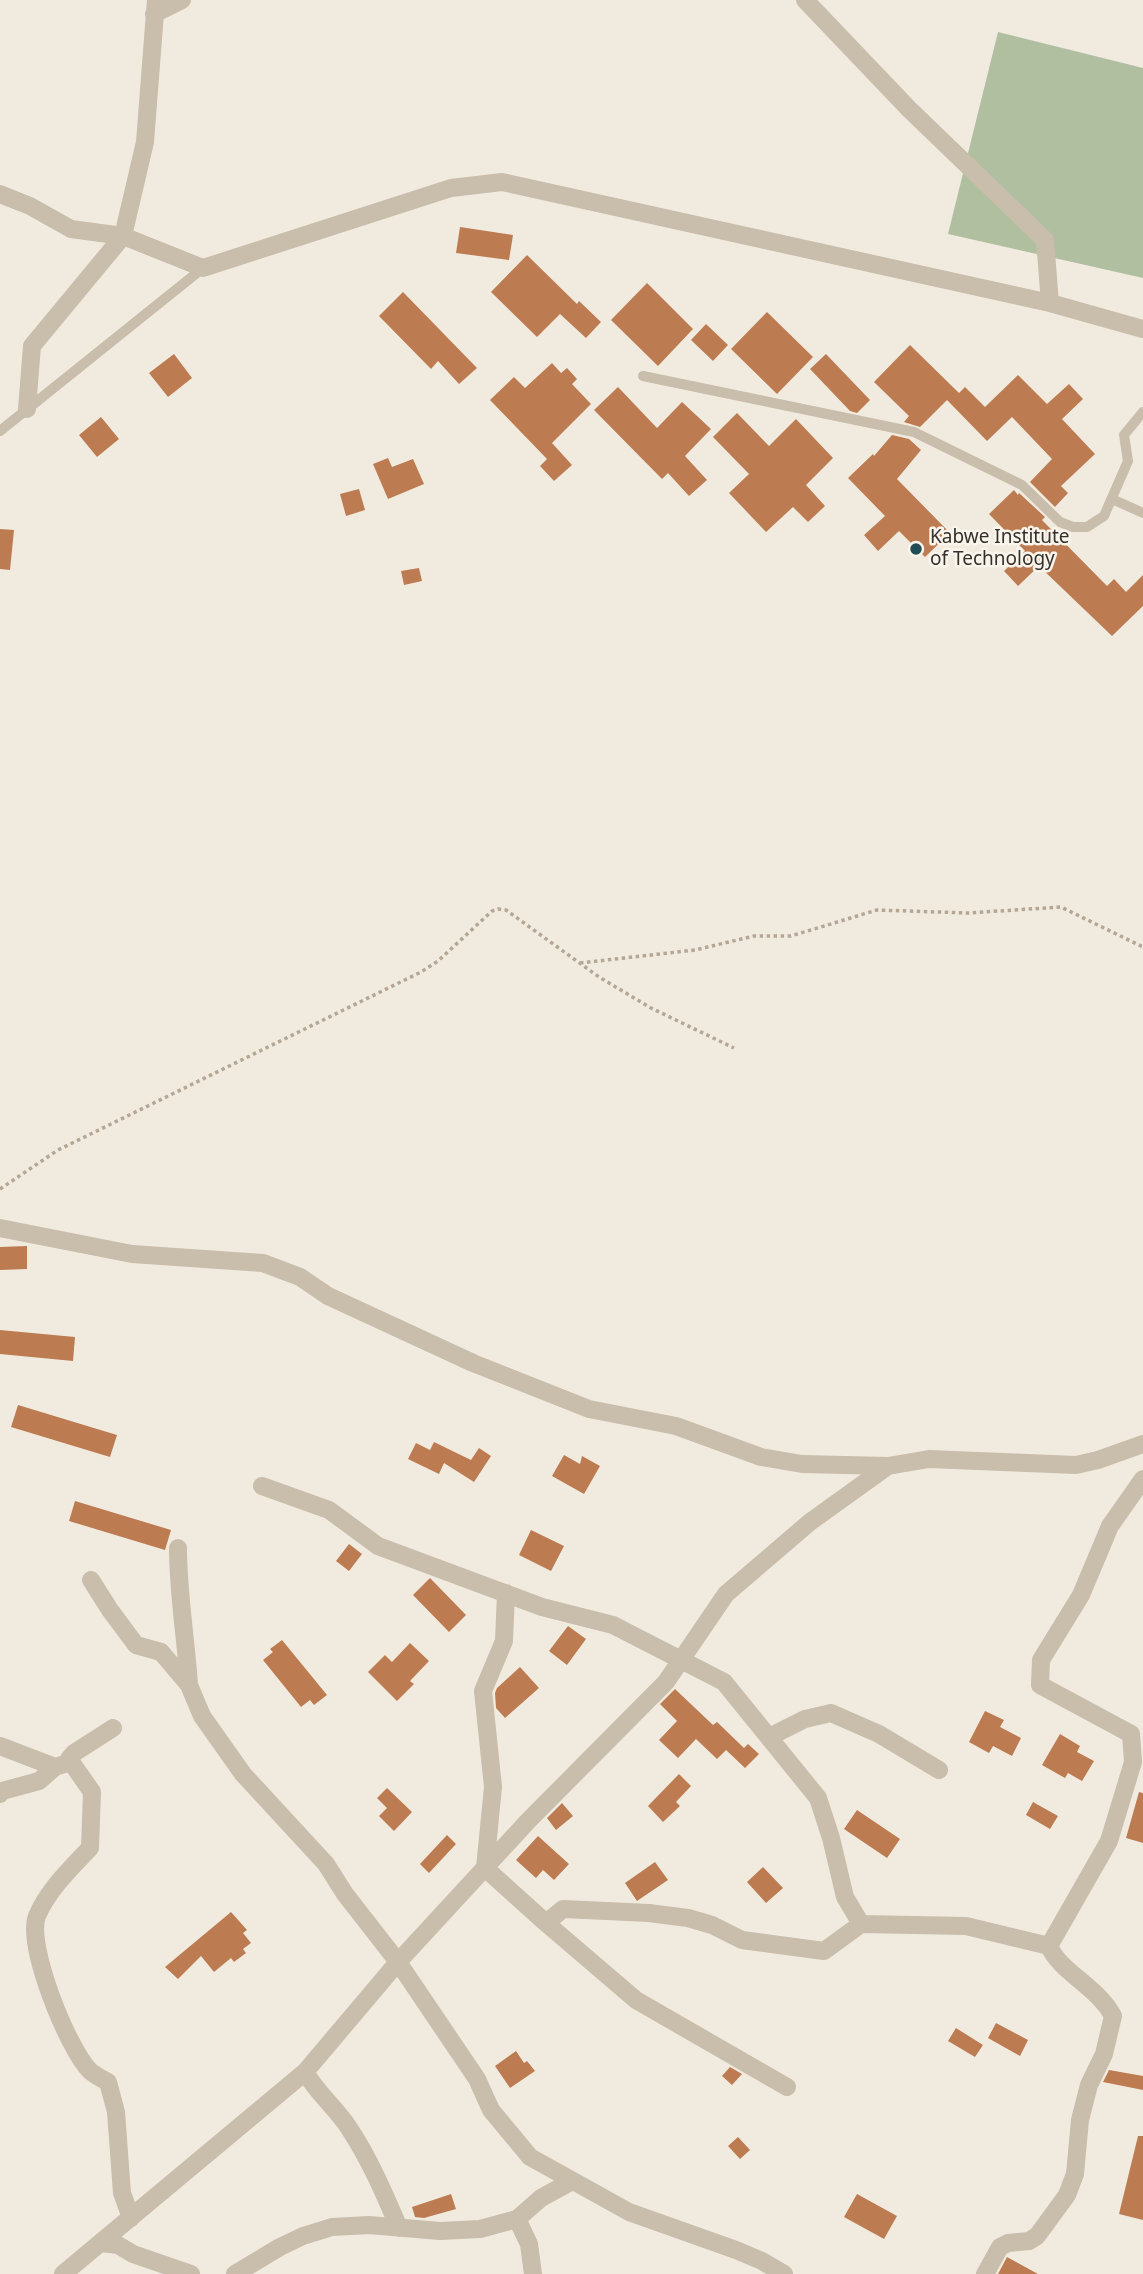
<!DOCTYPE html>
<html>
<head>
<meta charset="utf-8">
<style>
	body { margin:0 }
	canvas { display:block; background:#f1ebdf }
</style>
</head>
<body>
<canvas width="1143" height="2274"></canvas>
<script>
const context = document.querySelector('canvas').getContext('2d');
context.lineJoin = 'round';
function fillPath(path, color) {
  context.fillStyle = color;
  context.fill(path, 'evenodd');
}
function stroke(path, color, width, dash) {
  context.strokeStyle = color;
  context.lineWidth = width;
  context.lineCap = dash ? 'butt' : 'round';
  context.setLineDash(dash || []);
  context.stroke(path);
}
function write(font, color, halo, rows, align = 'center') {
  context.font = font + ' "Noto Sans",sans-serif';
  context.lineWidth = 5;
  context.setLineDash([]);
  context.textBaseline = 'middle';
  context.strokeStyle = halo;
  context.fillStyle = color;
  for (const [text, x, y, turn = 0] of rows) {
    context.save();
    context.translate(x, y);
    context.rotate((+turn || 0) * Math.PI / 180);
    context.textAlign = isNaN(turn) ? turn : align;
    if (halo) context.strokeText(text, 0, 0);
    context.fillText(text, 0, 0);
    context.restore();
  }
}
fillPath(new Path2D(`
	M998,32L1143,68V278L948,234Z`), '#b0bfa0');
fillPath(new Path2D(`
	M460,227L513,235L509,260L456,253Z
	M527,255L577,304L579,301L601,322L586,338L560,314L537,337L491,292Z
	M647,283L693,329L658,366L611,320Z
	M403,292L477,368L459,384L438,361L431,369L379,316Z
	M767,312L813,357L777,394L731,349Z
	M706,324L728,345L713,361L691,340Z
	M910,345L959,393L965,387L985,407L1018,375L1047,404L1069,384L1083,399L1062,419L1095,454L1061,486L1068,493L1055,507L1030,482L1052,459L1012,417L987,441L947,400L920,427L904,422L909,416L874,382Z
	M174,354L192,378L168,397L149,373Z
	M826,354L870,400L857,413L850,411L810,369Z
	M552,363L561,373L567,368L577,379L572,384L591,404L552,443L572,465L554,481L540,466L547,459L490,400L514,377L525,388Z
	M618,387L657,428L682,402L711,429L685,456L707,480L689,496L668,473L662,479L594,410Z
	M737,413L769,446L796,419L833,458L806,485L825,506L808,522L793,507L766,532L729,493L749,474L713,437Z
	M101,417L119,439L97,457L79,435Z
	M892,435L909,439L921,450L897,479L950,533L925,557L899,531L878,551L864,535L885,516L848,478L873,454L874,456Z
	M388,458L392,467L413,459L424,484L388,499L373,464Z
	M359,489L365,510L346,516L340,494Z
	M1014,490L1018,495L1019,493L1045,517L1042,520L1107,586L1114,579L1126,592L1143,575V606L1112,636L1039,566L1018,586L1004,571L1025,551L989,514Z
	M0,529L14,530L10,570L0,569Z
	M419,568L422,581L404,585L401,571Z
	M27,1246V1269L0,1270V1247Z
	M0,1330L75,1337L73,1361L0,1354Z
	M18,1405L117,1435L110,1457L11,1427Z
	M434,1442L471,1460L479,1448L491,1456L474,1482L444,1463L439,1474L408,1459L416,1443L430,1450Z
	M564,1455L580,1464L582,1456L600,1466L584,1494L552,1476Z
	M75,1501L171,1530L165,1550L69,1521Z
	M531,1530L564,1546L551,1571L519,1555Z
	M349,1544L362,1554L349,1571L336,1561Z
	M430,1578L466,1615L449,1632L413,1595Z
	M568,1626L586,1639L567,1665L549,1651Z
	M282,1640L327,1695L314,1705L310,1700L301,1707L263,1660L273,1652L270,1649Z
	M410,1643L429,1661L410,1681L414,1684L397,1701L368,1672L385,1655L392,1662Z
	M520,1667L539,1688L505,1718L496,1708L495,1693L497,1688Z
	M675,1689L713,1725L717,1722L744,1748L748,1744L759,1754L745,1768L726,1750L717,1759L696,1739L678,1758L659,1740L677,1721L660,1704Z
	M985,1711L1004,1720L1000,1727L1021,1738L1012,1756L993,1746L989,1753L969,1742Z
	M1060,1734L1080,1746L1077,1752L1094,1761L1082,1781L1068,1773L1065,1778L1042,1765Z
	M679,1774L691,1786L676,1802L680,1806L663,1822L648,1806Z
	M387,1788L412,1812L394,1831L379,1816L387,1808L377,1798Z
	M1139,1792L1143,1793V1843L1126,1838Z
	M1033,1802L1058,1816L1050,1829L1026,1815Z
	M562,1803L573,1816L556,1830L547,1818Z
	M857,1810L900,1839L887,1858L844,1829Z
	M447,1835L456,1844L429,1873L420,1864Z
	M538,1836L569,1864L554,1880L543,1870L536,1878L516,1860Z
	M655,1862L668,1880L637,1901L625,1883Z
	M763,1867L783,1888L766,1903L747,1882Z
	M231,1912L247,1930L243,1933L251,1943L243,1949L246,1953L234,1962L231,1958L214,1972L201,1956L178,1979L165,1967Z
	M996,2023L1028,2040L1020,2056L988,2038Z
	M956,2028L983,2045L975,2057L948,2041Z
	M516,2051L524,2063L527,2061L535,2071L510,2088L495,2066Z
	M730,2067L742,2074L732,2085L722,2076Z
	M1109,2070L1143,2076V2090L1103,2082Z
	M1138,2136H1143V2220L1119,2214Z
	M738,2137L750,2150L740,2159L728,2146Z
	M451,2194L456,2209L424,2218L415,2217L412,2207Z
	M857,2194L897,2216L884,2239L844,2217Z
	M1007,2257L1038,2274H998Z`), '#bd7b51');
stroke(new Path2D(`
	M580,963L695,950L754,936H791L877,910L968,913L1061,907L1143,947
	M0,1189L58,1150L421,972L438,961L492,911L498,909L506,910L599,977L651,1008L734,1048`), '#b4a796', 3.5, [3.5, 3.5]);
stroke(new Path2D(`
	M643,376L914,432L1022,485L1060,522L1073,527H1087L1104,516L1128,461L1124,435L1143,412
	M0,431L203,268
	M1112,499L1143,513`), '#c9bdac', 10);
stroke(new Path2D(`
	M805,0L909,109L1045,240L1050,303
	M154,14L182,0
	M0,194L30,206L71,229L123,236L203,268L451,188L502,182L1050,303L1143,329
	M27,409L32,346L123,236L145,142L156,0
	M0,1228L132,1254L263,1263L300,1277L328,1296L473,1363L589,1409L676,1426L761,1457L802,1464L888,1466
	M262,1486L329,1510L378,1546L542,1607L613,1625L724,1682L818,1798L831,1838L845,1897L861,1924L966,1926L1049,1946
	M178,1548C178,1594 186,1639 189,1685
	M91,1580L110,1610L136,1645L161,1652L189,1685L202,1716L243,1774L326,1864L345,1894L398,1962L477,2079L491,2110L530,2157L629,2212L736,2250L762,2261L784,2274
	M506,1593L504,1641L483,1691L493,1787L485,1868L546,1923L636,2000L787,2087
	M113,1728L74,1753L69,1759L92,1792L90,1848C71,1868 48,1890 37,1916C26,1946 68,2049 90,2071C95,2075 102,2079 108,2082L116,2112L122,2193L131,2218
	M769,1737L805,1719L831,1713L879,1734L939,1770
	M0,1746L55,1767L71,1762
	M0,1794L2,1791L39,1781L55,1767
	M546,1923L563,1909L649,1913L688,1918L712,1925L742,1940L824,1951L861,1924
	M305,2072C317,2093 336,2108 349,2128C370,2160 384,2193 399,2228
	M517,2219L529,2244L533,2274
	M102,2243L118,2245L133,2254L191,2274
	M63,2274L305,2072L398,1962L528,1821L666,1682L726,1594L810,1522L888,1466L929,1459L1076,1465L1098,1460L1143,1444
	M235,2274L280,2247L303,2236L332,2227L369,2225L440,2231L480,2229L517,2219L541,2198L572,2181
	M985,2274L1000,2247L1008,2243L1029,2241L1037,2236L1067,2195L1075,2174L1080,2120L1089,2085L1104,2054L1113,2016C1098,1987 1060,1972 1049,1946L1109,1841L1133,1762L1131,1734L1040,1685L1041,1660L1081,1595L1110,1526L1143,1479`), '#c9bdac', 18);
for (const [x, y, r, color] of [
	[916,549,7,"#234b56"]
]) {
  const dot = new Path2D();
  dot.arc(x, y, r, 0, 2 * Math.PI);
  context.fillStyle = color;
  context.fill(dot);
  stroke(dot, '#f9f5ec', 2.5);
}
write('19px', '#37302a', '#f9f5ec', [
	["Kabwe Institute",930,538],
	["of Technology",930,560]
], 'left');
</script>
</body>
</html>
